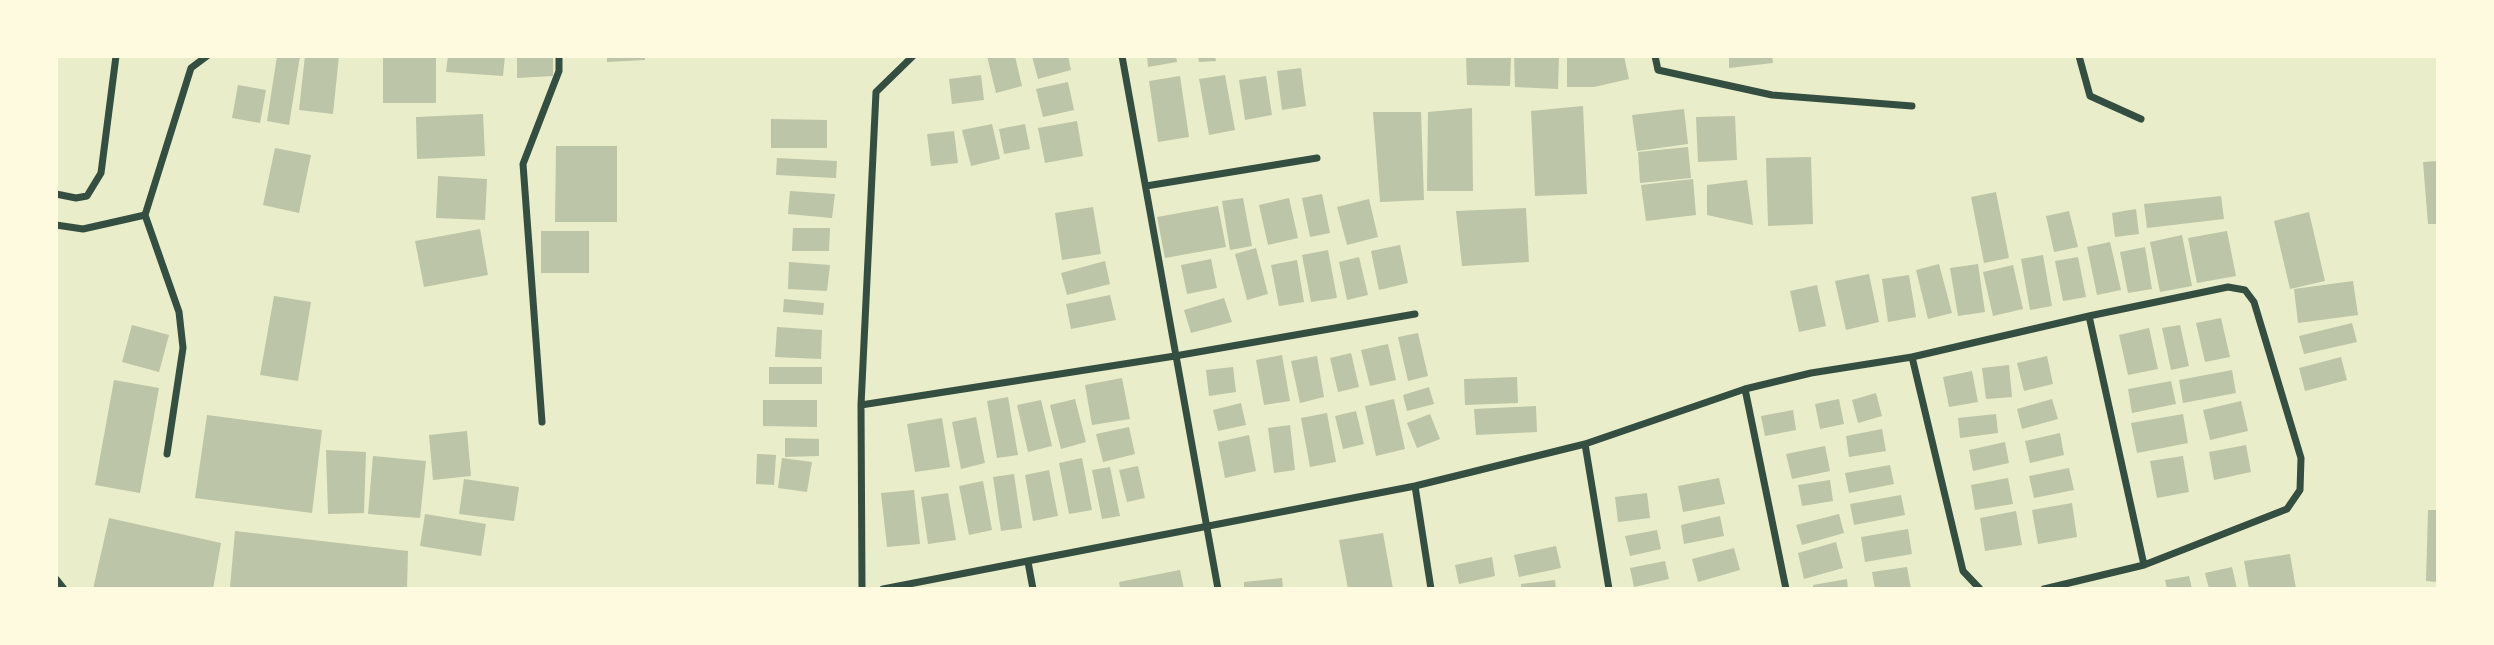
<!DOCTYPE html>
<html>
<head>
<meta charset="utf-8">
<style>
	body { margin:0 }
	#map { position:relative; width:2494px; height:645px; overflow:hidden; background:#e9edc9; font-family:Cabin,sans-serif }
	canvas { display:block }
	.frame { position:absolute; inset:0; border:58px solid #fefae0; pointer-events:none }
</style>
</head>
<body>
<div id="map">
<canvas width="2494" height="645"></canvas>
<div class="frame"></div>
</div>
<script>
const context = document.querySelector('canvas').getContext('2d');
context.lineJoin = 'round';
function fillPath(path, color) {
  context.fillStyle = color;
  context.fill(path, 'evenodd');
}
function stroke(path, color, width, dash) {
  context.strokeStyle = color;
  context.lineWidth = width;
  context.lineCap = dash ? 'butt' : 'round';
  context.setLineDash(dash || []);
  context.stroke(path);
}
fillPath(new Path2D(`
	M277,56H300L289,125L267,121Z
	M305,56H339L333,114L299,110Z
	M383,56H436V103H383Z
	M448,56H505L503,76L446,72Z
	M517,56H553V76L517,78Z
	M607,56H645V60L607,62Z
	M987,56H1015L1022,86L996,93Z
	M1032,56H1068L1071,70L1038,79Z
	M1147,56H1176L1177,62L1148,67Z
	M1198,56H1215L1216,61L1199,62Z
	M1466,56H1511L1510,86L1467,85Z
	M1514,56H1559L1558,89L1515,87Z
	M1567,56H1624L1629,79L1594,87H1567Z
	M1729,56H1772L1773,63L1729,68Z
	M1301,68L1306,106L1282,110L1277,71Z
	M981,75L984,100L952,104L949,79Z
	M1225,75L1235,130L1209,135L1199,79Z
	M1180,76L1189,137L1158,142L1149,81Z
	M1266,76L1272,115L1245,120L1239,80Z
	M1068,82L1074,110L1043,117L1036,89Z
	M238,85L266,90L260,123L232,118Z
	M1583,106L1587,194L1535,196L1531,111Z
	M1472,108L1473,191H1427L1428,112Z
	M1684,109L1688,144L1637,151L1632,115Z
	M1373,112H1421L1424,200L1380,202Z
	M483,114L485,156L417,159L416,117Z
	M1735,116L1737,160L1698,162L1696,117Z
	M771,119L827,120V148H771Z
	M1077,121L1083,156L1045,163L1038,128Z
	M992,124L1000,159L971,166L962,130Z
	M1025,124L1030,149L1004,154L999,129Z
	M954,131L958,163L931,166L927,134Z
	M556,146H617V222H555Z
	M1688,147L1691,178L1640,183L1638,152Z
	M275,148L311,155L299,213L263,205Z
	M1811,157L1813,224L1768,226L1766,158Z
	M777,158L837,161L836,178L776,175Z
	M2438,161V224H2428L2423,162Z
	M438,176L487,179L485,220L436,218Z
	M1693,179L1696,215L1646,221L1641,185Z
	M1747,180L1753,225L1707,215V185Z
	M790,191L835,194L832,218L788,214Z
	M1996,192L2009,258L1984,263L1971,197Z
	M1322,194L1330,233L1310,237L1302,198Z
	M2221,196L2224,219L2147,228L2144,204Z
	M1243,198L1252,246L1230,250L1222,201Z
	M1289,198L1298,238L1268,245L1259,205Z
	M1369,199L1378,237L1347,245L1337,207Z
	M1218,206L1226,247L1165,258L1157,217Z
	M1093,207L1101,254L1062,260L1055,213Z
	M1526,208L1529,262L1462,266L1456,211Z
	M2136,209L2139,234L2115,237L2112,213Z
	M2069,211L2078,247L2054,252L2046,216Z
	M2309,212L2325,281L2290,289L2274,221Z
	M793,228H830L829,251H792Z
	M480,229L488,275L424,287L415,241Z
	M541,231H589V273H541Z
	M2227,231L2236,276L2197,283L2188,238Z
	M2182,235L2192,286L2160,292L2150,242Z
	M2110,242L2121,290L2097,295L2087,247Z
	M1400,245L1408,283L1379,290L1371,251Z
	M2145,247L2152,289L2128,293L2120,252Z
	M1256,248L1268,294L1247,300L1235,254Z
	M1328,250L1337,298L1311,302L1302,255Z
	M2043,255L2052,306L2030,310L2021,259Z
	M1359,257L1368,295L1347,300L1339,262Z
	M2078,257L2086,297L2063,301L2055,261Z
	M1211,259L1217,288L1187,294L1181,265Z
	M1297,260L1304,302L1279,306L1271,265Z
	M1105,261L1110,284L1067,295L1061,273Z
	M789,262L830,265L827,291L788,289Z
	M1939,264L1952,313L1928,319L1916,270Z
	M1978,264L1985,312L1958,316L1950,268Z
	M2013,265L2023,309L1993,316L1983,272Z
	M1869,274L1879,322L1846,330L1835,281Z
	M1909,275L1916,317L1888,322L1882,279Z
	M2353,281L2358,315L2298,323L2294,289Z
	M1817,285L1826,326L1799,332L1790,291Z
	M1110,295L1116,320L1071,329L1066,304Z
	M274,296L311,302L298,381L260,375Z
	M1224,298L1232,322L1191,333L1184,310Z
	M784,299L824,303L823,315L783,312Z
	M2221,318L2230,357L2205,362L2196,323Z
	M2352,323L2357,342L2304,354L2299,336Z
	M132,325L169,335L159,372L122,362Z
	M2180,325L2189,366L2171,370L2162,328Z
	M777,327L822,330L821,359L775,357Z
	M2149,328L2158,369L2128,375L2119,335Z
	M1418,333L1428,376L1408,381L1398,337Z
	M1388,344L1396,380L1370,386L1361,350Z
	M1351,353L1359,387L1338,392L1330,358Z
	M1282,355L1290,401L1264,405L1256,360Z
	M1317,356L1324,397L1300,403L1291,361Z
	M2047,356L2053,384L2024,391L2017,363Z
	M2341,357L2347,380L2305,391L2299,368Z
	M2009,365L2012,397L1986,399L1982,368Z
	M769,367H822V384H769Z
	M1233,367L1236,392L1209,396L1206,370Z
	M2232,370L2236,393L2183,403L2179,380Z
	M1972,371L1978,402L1949,407L1943,377Z
	M1517,377L1518,403L1465,405L1464,379Z
	M1122,378L1130,419L1092,425L1085,385Z
	M114,380L159,388L140,493L95,485Z
	M2171,381L2176,404L2132,413L2128,389Z
	M1429,387L1434,404L1407,411L1403,395Z
	M1876,393L1882,416L1858,423L1852,400Z
	M1008,397L1018,455L997,458L987,401Z
	M1075,399L1086,442L1061,449L1050,405Z
	M1394,399L1405,449L1376,456L1365,406Z
	M1839,399L1844,424L1820,429L1815,404Z
	M2052,399L2058,419L2022,429L2017,409Z
	M763,400H817V427L763,426Z
	M1041,400L1052,446L1028,452L1017,405Z
	M2241,401L2248,431L2210,440L2203,410Z
	M1241,403L1246,425L1218,431L1213,410Z
	M1536,406L1537,432L1476,435L1474,409Z
	M1793,410L1796,430L1765,436L1761,416Z
	M1356,411L1364,444L1343,449L1335,416Z
	M1327,413L1336,462L1310,467L1301,418Z
	M1430,414L1440,439L1417,448L1407,423Z
	M1996,414L1998,433L1960,438L1958,418Z
	M2183,414L2188,443L2137,453L2131,423Z
	M207,415L322,430L312,513L195,498Z
	M976,417L985,463L961,469L952,422Z
	M942,418L950,467L915,472L907,424Z
	M1290,425L1295,470L1274,473L1268,428Z
	M1129,427L1135,454L1103,462L1096,434Z
	M1882,429L1886,451L1849,457L1846,436Z
	M467,431L471,476L433,480L429,435Z
	M2060,433L2064,455L2030,463L2025,441Z
	M1249,435L1256,471L1225,478L1218,442Z
	M785,438L819,439V456L785,457Z
	M2005,442L2009,463L1973,471L1969,450Z
	M2246,445L2251,472L2214,480L2209,452Z
	M1825,446L1830,471L1792,479L1786,454Z
	M326,450L366,452L364,513L328,514Z
	M757,454L776,455L774,485L756,484Z
	M373,456L426,461L420,518L368,514Z
	M2183,456L2189,492L2157,498L2150,461Z
	M782,458L812,462L807,492L778,488Z
	M1082,458L1092,510L1069,514L1059,463Z
	M1890,465L1894,484L1849,493L1845,473Z
	M1138,466L1145,498L1127,502L1119,470Z
	M1110,467L1120,516L1102,519L1092,470Z
	M2069,468L2074,490L2034,498L2029,476Z
	M1049,470L1058,516L1033,521L1025,475Z
	M1014,474L1022,528L1001,531L993,477Z
	M1719,478L1725,504L1683,512L1678,486Z
	M2008,478L2013,504L1975,510L1971,485Z
	M464,479L519,487L514,521L459,514Z
	M1830,480L1833,501L1802,506L1798,485Z
	M983,481L992,530L969,535L959,486Z
	M914,490L920,544L887,547L881,493Z
	M948,493L956,540L928,544L921,497Z
	M1647,493L1650,518L1618,522L1615,497Z
	M1901,495L1905,515L1854,525L1850,504Z
	M2072,503L2077,537L2038,544L2032,510Z
	M2428,510H2438V582L2426,581Z
	M2016,511L2022,545L1985,551L1980,518Z
	M425,514L486,524L481,556L420,546Z
	M1839,514L1844,533L1802,545L1796,525Z
	M1720,516L1724,536L1684,544L1681,525Z
	M109,518L221,543L213,589H93Z
	M1908,529L1912,554L1865,562L1861,537Z
	M1657,530L1661,549L1630,556L1625,536Z
	M235,531L408,551L407,589L230,587Z
	M1383,533L1393,589H1348L1339,540Z
	M1836,542L1843,568L1804,579L1798,553Z
	M1556,546L1561,568L1519,577L1514,555Z
	M1734,548L1740,570L1698,582L1692,559Z
	M2290,554L2296,589H2249L2244,561Z
	M1492,557L1495,576L1459,584L1455,565Z
	M1665,561L1669,579L1634,587L1630,568Z
	M1907,567L1911,589H1875L1872,572Z
	M2232,567L2237,589H2209L2205,573Z
	M1180,570L1184,589H1120L1119,582Z
	M2189,576L2192,589H2167L2165,580Z
	M1282,578L1283,589H1244V582Z
	M1847,579L1848,589H1813V585Z
	M1555,580L1556,589H1521V584Z`), '#bcc5a7');
stroke(new Path2D(`
	M1122,56L1218,589
	M1655,56L1658,70L1772,95L1912,106
	M2079,56L2090,96L2141,119
	M1146,186L1317,158
	M56,194L76,198L87,196L101,173L116,56
	M145,215L179,312L183,348L167,454
	M56,225L83,229L145,215L191,68L207,56
	M2089,316L2144,565
	M1912,357L1963,571L1980,589
	M1745,389L1786,589
	M861,405L1175,356L1415,314
	M542,422L523,164L559,71V56
	M1585,444L1609,589
	M1415,486L1431,589
	M1028,562L1033,589
	M56,579L64,589
	M862,589L861,405L876,92L913,56
	M883,589L1415,486L1585,444L1745,389L1811,373L1912,357L2089,316L2228,287L2245,290L2254,302L2301,458L2300,490L2287,509L2144,565L2044,589`), '#344e41', 7);
</script>
</body>
</html>
